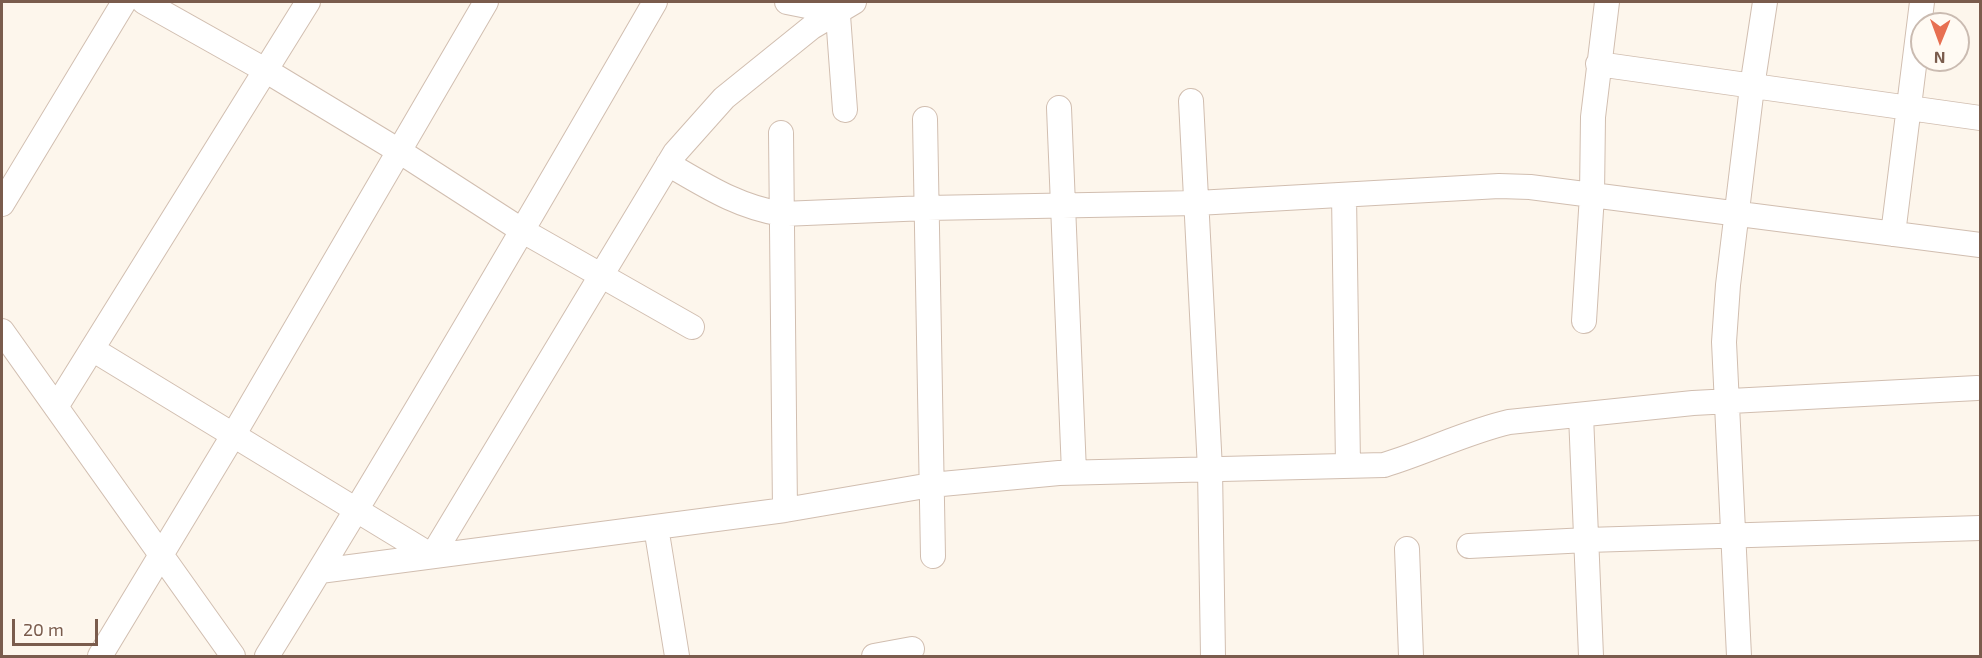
<!DOCTYPE html>
<html>
<head>
<meta charset="utf-8">
<style>
	body { margin:0 }
	#map { position:relative; width:1982px; height:658px; overflow:hidden; background:#fdf6ec; font-family:"Exo 2",sans-serif }
	canvas { display:block }
	.frame { position:absolute; inset:0; border:3px solid #7a5c4d; pointer-events:none }
	.north { position:absolute; left:1910px; top:12px; width:60px; height:60px; box-sizing:border-box; background:#fffaf3; border:2px solid #cabbb1; border-radius:50%; rotate:181deg; font-size:16px; font-weight:700; line-height:24px; text-align:center; color:#7a5c4d }
	.north::after { content:''; display:block; margin:auto; width:21px; height:27px; background:#e76f51; clip-path:polygon(50% 0,100% 100%,50% 72%,0 100%) }
	.scale { position:absolute; left:12px; top:619px; width:86px; height:27px; box-sizing:border-box; border:3px solid #7a5c4d; border-top:0; padding-left:8px; font-size:18px; line-height:21px; white-space:nowrap; color:#7a5c4d; -webkit-text-stroke:4px #fffaf3; paint-order:stroke }
</style>
</head>
<body>
<div id="map">
<canvas width="1982" height="658"></canvas>
<div class="frame"></div>
<div class="north">N</div>
<div class="scale">20 m</div>
</div>
<script>
const context = document.querySelector('canvas').getContext('2d');
context.lineJoin = 'round';
function stroke(path, color, width, dash) {
  context.strokeStyle = color;
  context.lineWidth = width;
  context.lineCap = dash ? 'butt' : 'round';
  context.setLineDash(dash || []);
  context.stroke(path);
}
const street = new Path2D(`
	M144,2L265,70L399,151L523,231L692,327
	M787,2L837,12
	M837,2L845,110
	M1598,64L1980,118
	M1191,101L1210,469L1213,656
	M1059,108L1074,472
	M925,119L933,556
	M781,133L785,510
	M668,164C706,186 738,207 782,214L927,208L1197,203L1499,186L1530,187L1980,245
	M1344,195L1348,465
	M2,204L124,2
	M1893,234L1922,2
	M1584,321L1592,195L1593,117L1607,2
	M2,331L233,656
	M92,349L432,556L675,153L724,98L812,27L854,2
	M56,407L308,2
	M1581,415L1591,656
	M656,527L677,656
	M1469,546L1587,540L1980,528
	M1407,549L1411,656
	M320,571L785,510L931,485L1059,473L1384,465C1427,452 1466,432 1509,422L1693,403L1977,388
	M100,656L234,434L486,2
	M267,656C400,441 528,222 655,2
	M874,656L912,649
	M1739,656L1724,342L1728,285L1752,87L1765,2`);
stroke(street, '#d1beb0', 26);
stroke(street, '#fff', 24);
</script>
</body>
</html>
